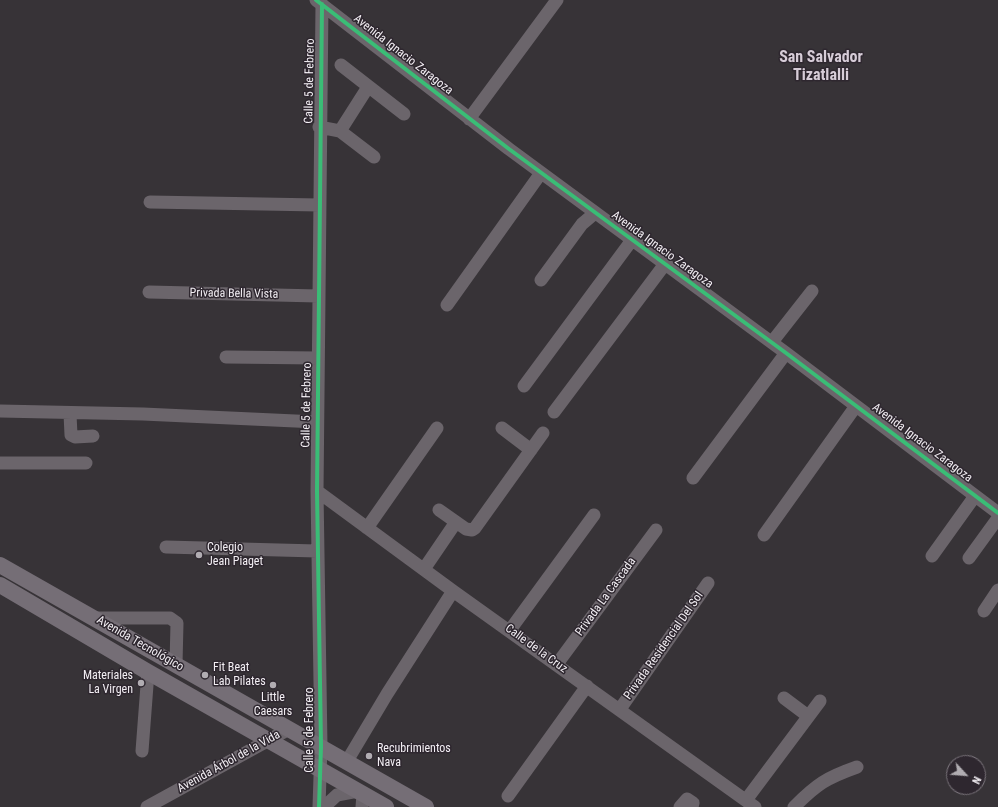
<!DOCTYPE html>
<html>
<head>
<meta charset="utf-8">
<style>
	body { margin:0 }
	#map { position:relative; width:998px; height:807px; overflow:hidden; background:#373337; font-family:"Roboto Condensed",sans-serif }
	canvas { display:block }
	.north { position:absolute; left:946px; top:755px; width:40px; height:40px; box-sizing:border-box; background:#2e272f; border:1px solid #7d777e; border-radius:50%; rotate:116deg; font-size:11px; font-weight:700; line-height:16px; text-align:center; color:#f3eff4 }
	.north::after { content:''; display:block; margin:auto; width:14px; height:18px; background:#b1adb2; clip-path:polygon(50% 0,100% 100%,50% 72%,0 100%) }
</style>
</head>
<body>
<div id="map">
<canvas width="998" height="807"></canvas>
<div class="north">N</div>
</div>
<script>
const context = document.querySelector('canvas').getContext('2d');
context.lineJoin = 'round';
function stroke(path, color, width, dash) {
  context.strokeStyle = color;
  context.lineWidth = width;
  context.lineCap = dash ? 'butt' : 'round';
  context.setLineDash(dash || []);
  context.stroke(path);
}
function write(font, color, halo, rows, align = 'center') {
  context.font = font + ' "Roboto Condensed",sans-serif';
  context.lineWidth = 3;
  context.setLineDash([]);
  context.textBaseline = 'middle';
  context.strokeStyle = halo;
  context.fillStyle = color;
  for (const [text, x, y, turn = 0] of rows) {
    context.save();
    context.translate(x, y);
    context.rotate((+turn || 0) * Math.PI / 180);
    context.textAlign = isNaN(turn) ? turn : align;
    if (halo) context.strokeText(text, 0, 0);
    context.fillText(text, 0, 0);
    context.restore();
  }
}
stroke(new Path2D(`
	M316,0L509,149L786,353L998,513
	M341,65L404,114
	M469,119L557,0
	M319,127L340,131L374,157
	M340,131L368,87
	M150,202L319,205
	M541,280L582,224L595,213
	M149,292L318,296
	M447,305L541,173
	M772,342L812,291
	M226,357L318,358
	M524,386L632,240
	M0,411L143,414L317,422
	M554,412L665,264
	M70,414L71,435L75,437L93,436
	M502,428L531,450
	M0,463H86
	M693,478L786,353
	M317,491L453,591L755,807
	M439,510L466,529L472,530L475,528L543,433
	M367,528L437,428
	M764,535L856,406
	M166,547L317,551
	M932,556L975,496
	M969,558L998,518
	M424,569L456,522
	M984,611L998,590
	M95,618H170L177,623L176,664
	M510,630L594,515
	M557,664L656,530
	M784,698L808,716
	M620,709L708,583
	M142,751L148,672
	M347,761L387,694L453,591
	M508,796L587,686
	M746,800L820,701
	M147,807L289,729
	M319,807L321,746L317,491L322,4
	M324,807L337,795L358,791
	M362,807L363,794
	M680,807L687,799L693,803L692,807
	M794,807C817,784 826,778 857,767`), '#6b656b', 13);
stroke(new Path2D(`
	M0,565L426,807
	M0,585L148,672L386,807`), '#756e76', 16);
stroke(new Path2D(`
	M316,0L509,149L786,353L998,513
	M319,807L321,746L317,491L322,4`), '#3abd76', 4);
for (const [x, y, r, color] of [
	[199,555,4,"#b1adb2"],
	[205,675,4,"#b1adb2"],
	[141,683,4,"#b1adb2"],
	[273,685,4,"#b1adb2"],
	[369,756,4,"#b1adb2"]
]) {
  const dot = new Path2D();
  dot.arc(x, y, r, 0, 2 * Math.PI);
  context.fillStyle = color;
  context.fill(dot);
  stroke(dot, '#2e272f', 1.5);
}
write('12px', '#f3eff4', '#2e272f', [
	["Avenida Ignacio Zaragoza",403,55,38],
	["Calle 5 de Febrero",310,81,-89],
	["Avenida Ignacio Zaragoza",662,250,36],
	["Privada Bella Vista",234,294,1],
	["Calle 5 de Febrero",307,405,-89],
	["Avenida Ignacio Zaragoza",922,443,37],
	["Privada La Cascada",606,597,-54],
	["Avenida Tecnológico",140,644,30],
	["Privada Residencial Del Sol",664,646,-55],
	["Calle de la Cruz",536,649,36],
	["Calle 5 de Febrero",310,730,-90],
	["Avenida Árbol de la Vida",229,762,-29]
]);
write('12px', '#f3eff4', '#2e272f', [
	["Colegio",207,548],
	["Jean Piaget",207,562],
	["Fit Beat",213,668],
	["Lab Pilates",213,682],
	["Materiales",133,676,"right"],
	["La Virgen",133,690,"right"],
	["Little",273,698,"center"],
	["Caesars",273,712,"center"],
	["Recubrimientos",377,749],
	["Nava",377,763]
], 'left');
write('bold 16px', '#d6ccd7', '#2e272f', [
	["San Salvador",821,58],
	["Tizatlalli",821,76]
]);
</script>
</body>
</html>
